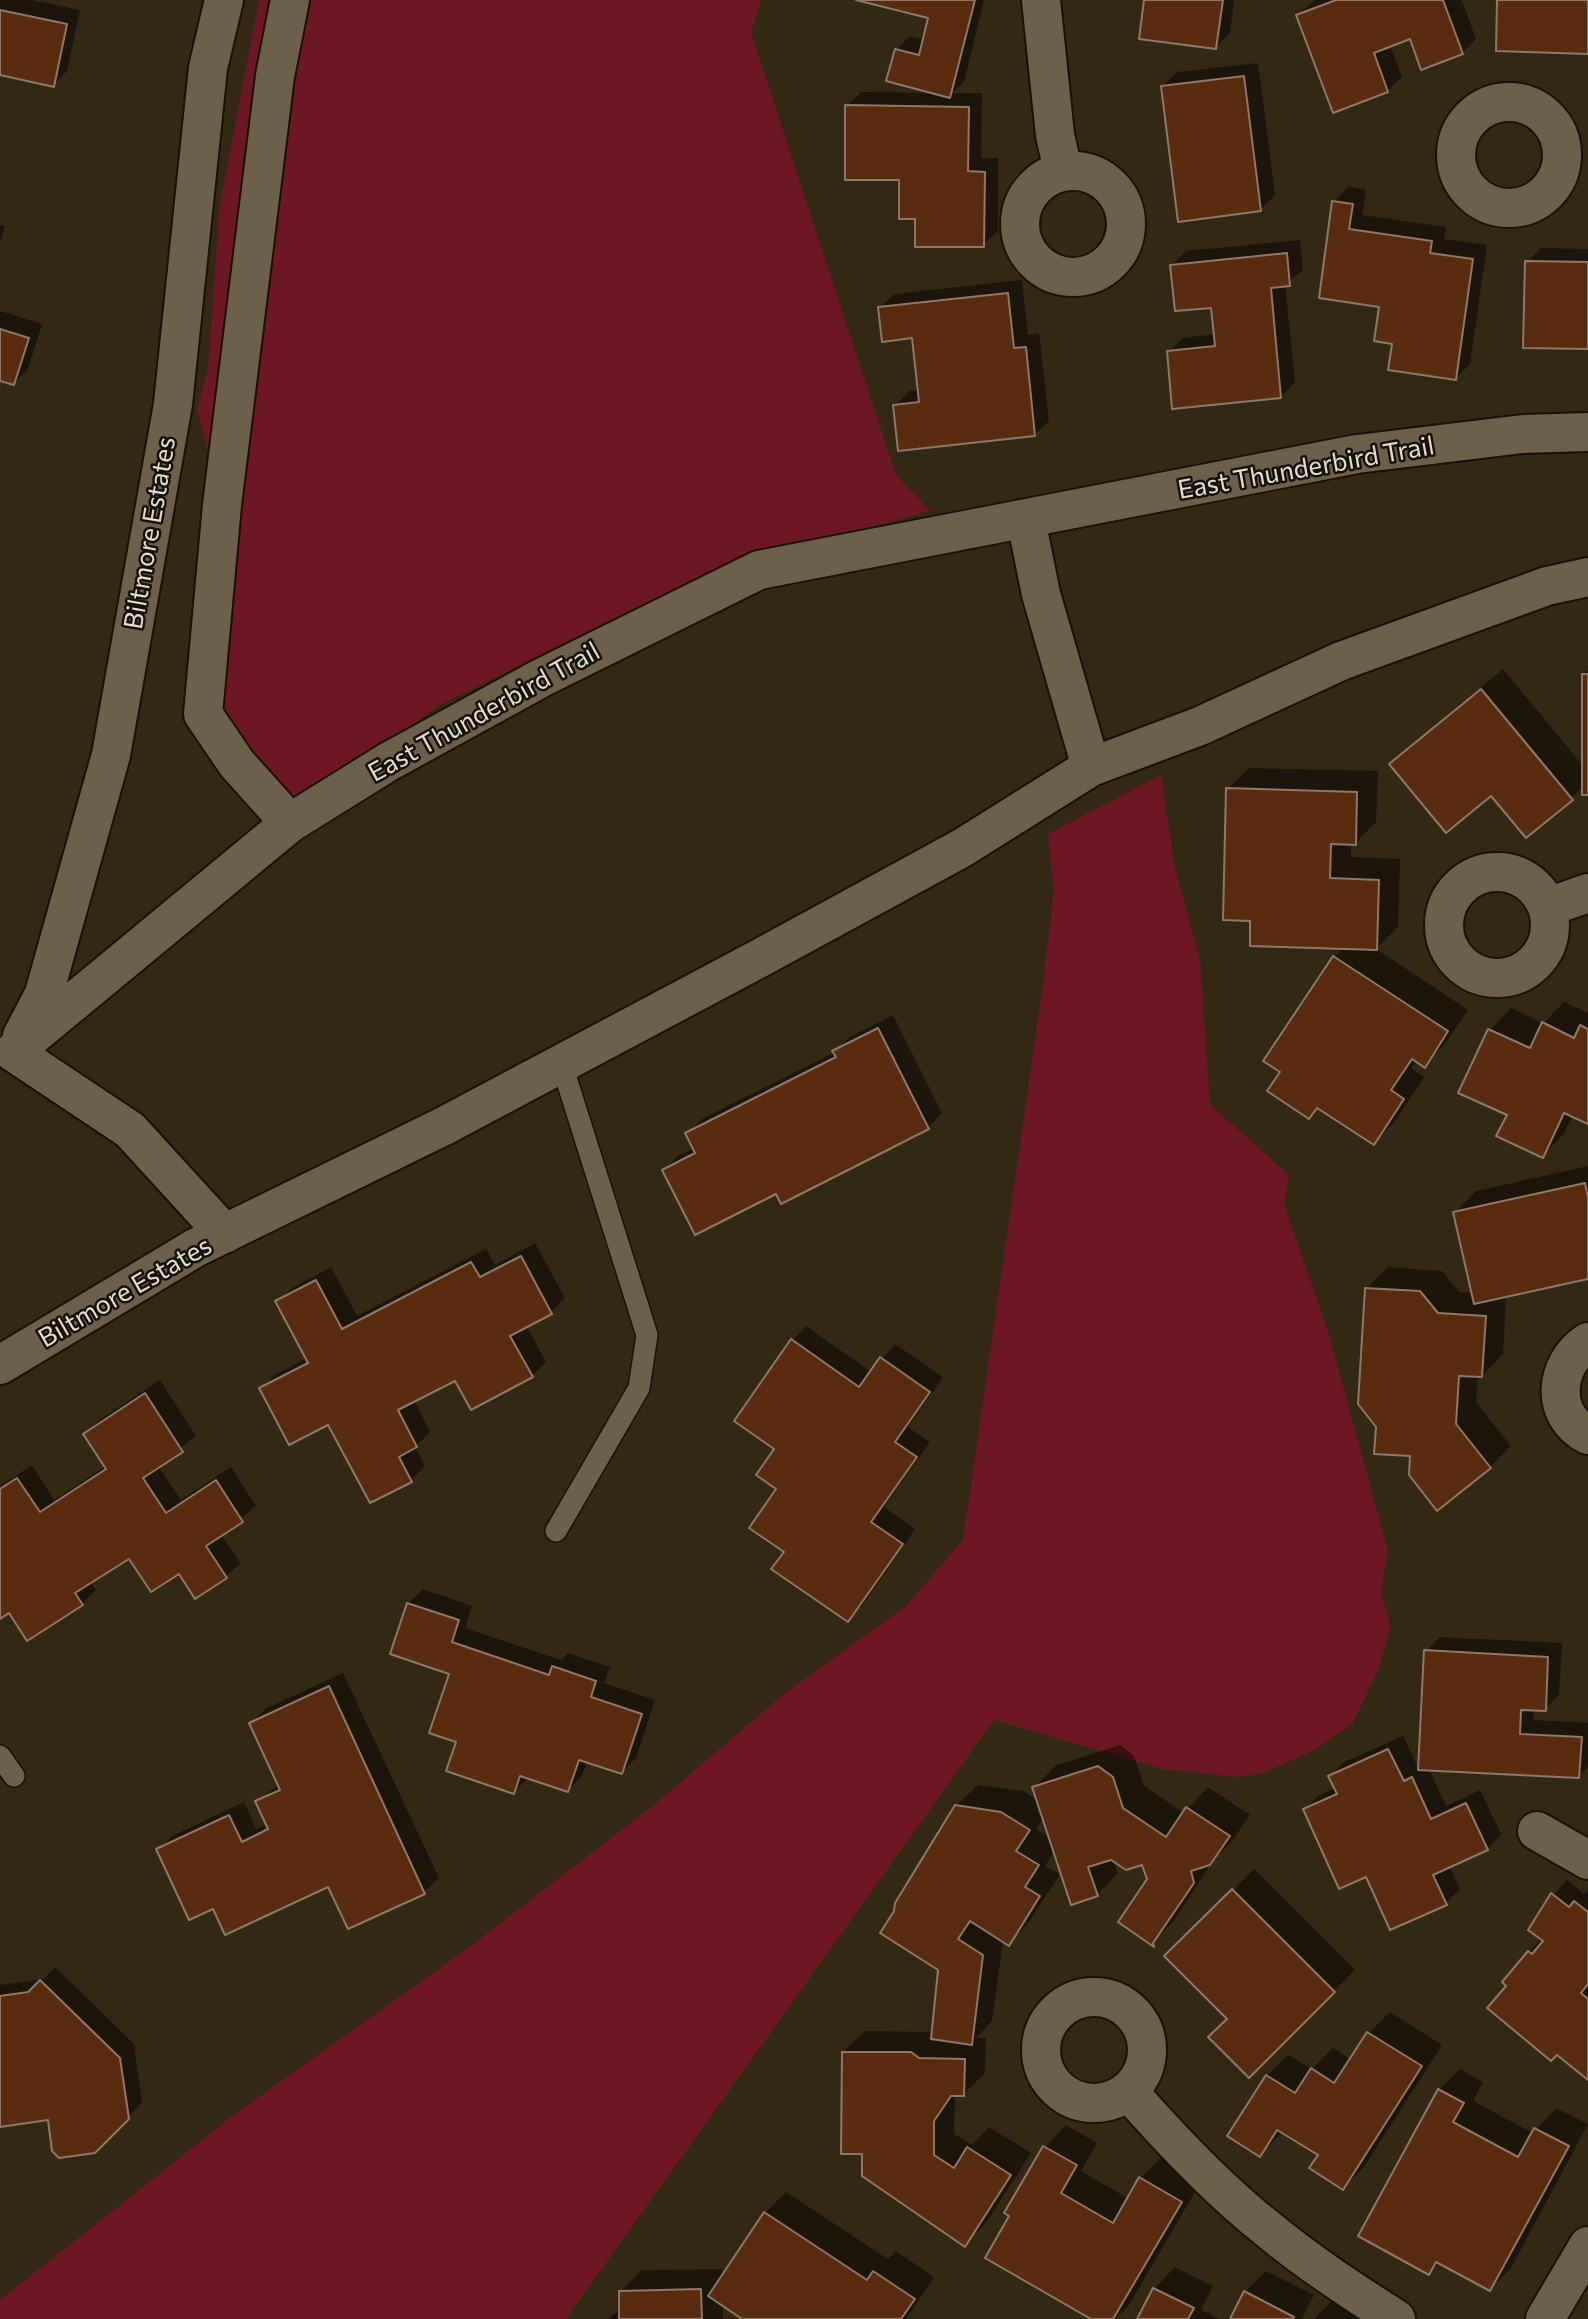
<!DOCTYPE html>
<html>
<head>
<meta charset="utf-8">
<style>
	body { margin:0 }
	canvas { display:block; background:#322814 }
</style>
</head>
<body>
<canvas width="1588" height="2319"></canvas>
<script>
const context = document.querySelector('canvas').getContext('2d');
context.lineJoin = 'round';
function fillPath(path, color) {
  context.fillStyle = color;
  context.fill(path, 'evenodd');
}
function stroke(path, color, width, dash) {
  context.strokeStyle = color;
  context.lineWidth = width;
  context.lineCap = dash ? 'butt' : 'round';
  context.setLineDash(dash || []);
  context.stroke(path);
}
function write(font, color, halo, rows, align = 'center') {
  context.font = font + ' Commissioner,sans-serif';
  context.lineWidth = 5;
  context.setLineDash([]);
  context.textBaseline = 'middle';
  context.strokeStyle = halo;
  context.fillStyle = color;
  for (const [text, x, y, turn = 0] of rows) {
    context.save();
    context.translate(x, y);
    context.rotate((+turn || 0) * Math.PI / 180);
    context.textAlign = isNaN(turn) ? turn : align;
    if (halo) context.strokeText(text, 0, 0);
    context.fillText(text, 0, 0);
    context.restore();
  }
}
fillPath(new Path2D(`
	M259,0H761L751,33L896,475L930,511L754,559L629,612L436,707L290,823L203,714L222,505L197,410L208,369L220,204Z
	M1161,775L1175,869L1200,960L1210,1105L1289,1175L1284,1204L1329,1335L1388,1551L1381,1591L1391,1628L1378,1670L1353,1723L1315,1750L1261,1774L1237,1777L1162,1769L994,1720L566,2319H0V2300L239,2111L467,1949L654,1805L784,1694L905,1607L963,1540L1042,992L1054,891L1048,834Z`), '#6e1724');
fillPath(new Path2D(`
	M0,0H32L80,10L67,71L53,85L0,74Z
	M863,0H984L964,82L952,93H982L981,158H998V231L983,245L901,178L847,106L861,92L933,93L896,50L910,36L924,39L930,17Z
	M1145,0H1234L1230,33L1216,47Z
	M1315,0H1462L1476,39L1462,53L1411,37L1390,45L1402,77L1387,91L1298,15Z
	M1258,63L1275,195L1261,209L1162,87L1177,72Z
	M1348,187L1366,190L1362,215L1446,227L1444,239L1487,245L1470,364L1456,378L1394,342L1334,202Z
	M0,225L5,226L0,244Z
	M1300,240L1303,270L1285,284L1295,382L1281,397L1169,352L1183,338L1215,334L1212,306L1172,265L1186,251Z
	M1541,248L1588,249V347L1527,262Z
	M1022,280L1028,335L1039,333L1049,421L1034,435L895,406L909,391L919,390L913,337L880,308L894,294Z
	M0,311L42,324L28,369L14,383L0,379Z
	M1503,669L1584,767L1583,674L1588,670V793L1584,786L1571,798L1491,794L1392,764Z
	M1249,768L1378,771L1376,822L1355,843H1351V857L1400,859L1398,927L1376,949L1468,1010L1445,1044L1424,1065L1417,1060L1411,1068L1424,1077L1395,1121L1374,1143L1319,1107L1309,1117L1282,1072L1334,957L1344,947L1252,920L1228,789Z
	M1564,1002L1588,1013V1122L1573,1115L1563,1135L1542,1156L1509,1114L1461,1092L1490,1030L1511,1008L1543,1023Z
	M893,1015L942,1113L928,1128L782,1202L777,1191L664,1170L678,1156L695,1148L688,1134L702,1119L835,1052L848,1038Z
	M1588,1166V1277L1506,1295L1503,1354L1482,1376L1478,1375L1476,1402L1511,1446L1490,1467L1412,1454L1377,1426L1366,1289L1388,1267L1442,1271L1459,1292L1473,1293L1455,1212L1476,1191Z
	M535,1243L565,1298L551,1312L526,1325L546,1362L532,1376L455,1378L414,1400L430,1432L415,1447L425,1466L411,1480L371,1501L329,1422L261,1389L275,1375L307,1358L278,1302L292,1288L331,1267L357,1316L486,1249L495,1265Z
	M806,1326L871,1372L895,1344L943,1377L908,1427L930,1442L884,1507L915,1529L862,1606L847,1620L786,1552L777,1448L792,1341Z
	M160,1380L196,1436L158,1466L181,1500L231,1467L256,1506L221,1534L240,1563L226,1577L180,1572L129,1556L90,1581L96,1590L82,1604L28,1639L9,1611L0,1617V1486L32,1465L54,1500L106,1466L85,1434L99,1420Z
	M423,1589L472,1606L465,1628L561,1660L568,1653L610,1667L604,1683L655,1700L636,1758L622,1772L587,1761L582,1776L568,1790L529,1777L514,1792L458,1741L451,1673L392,1653L409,1603Z
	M1440,1637L1562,1643L1559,1695L1545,1709L1534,1708L1533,1720L1588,1723V1767L1578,1776L1429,1769L1446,1806L1480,1790L1501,1834L1487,1849L1449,1865L1460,1889L1446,1903L1367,1874L1305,1809L1319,1795L1336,1788L1330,1776L1344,1762L1403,1736L1420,1772L1426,1651Z
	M343,1673L439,1878L424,1892L348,1927L329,1885L214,1907L158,1850L172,1836L244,1802L256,1829L267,1824L257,1802L279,1784L251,1723L265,1709Z
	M1120,1745L1134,1756L1144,1786L1184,1813L1208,1787L1250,1815L1231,1842L1214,1859L1173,1922L1152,1943L1149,1879L1143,1863L1113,1860L1118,1873L1097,1895L1055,1850L1045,1866L1060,1874L1029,1922L1008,1943L1003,1940L992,2021L976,2038H986L985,2073L964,2094H957L955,2098L954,2134L972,2145L989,2127L1031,2153L986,2223L965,2244L864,2152L843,2052L865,2031L933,2032L956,1806L978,1785L1023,1791L1038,1801L1034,1788L1055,1766ZM1044,1817L1050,1838L1036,1829Z
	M1254,1869L1355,1970L1249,2075L1229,2018L1167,1956Z
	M1567,1880L1584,1894L1588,1890V2078L1509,1985L1529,1952L1542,1938L1544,1905Z
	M55,1967L134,2044L142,2103L94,2152L50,2118L0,2125V1985L44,1979Z
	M1390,2012L1442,2045L1364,2167L1343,2188L1320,2154L1283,2131L1260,2155L1230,2135L1267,2076L1288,2055L1312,2069L1333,2048L1351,2060L1369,2033Z
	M1460,2069L1483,2082L1473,2101L1533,2133L1556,2108L1588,2124L1511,2268L1490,2289L1440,2262L1429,2272L1439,2090Z
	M1066,2125L1097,2143L1081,2171L1129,2199L1141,2178L1162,2157L1202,2180L1129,2305L1115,2319H1095L1007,2213L1045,2147Z
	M786,2192L888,2259L896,2251L934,2277L906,2319H745L723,2304V2319H607L621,2309L620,2292L642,2270L722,2269V2278L765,2213Z
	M1175,2267L1213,2286L1201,2310L1219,2319H1139L1154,2289Z
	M1266,2271L1314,2295L1302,2319H1232L1245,2292Z
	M1338,2295L1383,2319H1314Z`), '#0007');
const building = new Path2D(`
	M856,0H975L950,98L886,81L895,49L919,55L928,18Z
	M1144,0H1223L1216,49L1139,39Z
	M1336,0H1443L1463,54L1421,70L1410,39L1374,53L1388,92L1333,113L1296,15Z
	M1497,0H1588V54L1496,51Z
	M0,10L67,24L54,87L0,75Z
	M1244,76L1261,211L1178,222L1161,86Z
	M845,105L969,107L968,171L985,172L984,247H915V219H899V180H845Z
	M1332,201L1353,204L1349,229L1432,241L1430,253L1473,259L1456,380L1388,370L1392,344L1374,341L1379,307L1319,298Z
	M1287,253L1290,286L1271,288L1281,398L1172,409L1167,351L1215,346L1211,308L1175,311L1170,265Z
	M1525,261L1588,262V349L1523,348Z
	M1008,293L1014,348L1026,347L1035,436L898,451L893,405L919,402L912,338L882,342L878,307Z
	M0,329L29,338L14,385L0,381Z
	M1582,674H1588V795H1582Z
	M1481,689L1573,800L1526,838L1491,796L1446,833L1389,764Z
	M1226,788L1357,792L1356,845L1331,844L1330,878L1379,880L1377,950L1250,946V921L1223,920Z
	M1333,956L1448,1031L1425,1068L1412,1059L1391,1090L1404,1099L1374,1145L1317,1108L1309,1119L1267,1091L1280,1072L1263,1061Z
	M1542,1022L1574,1038L1580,1025L1588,1029V1124L1564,1113L1543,1158L1496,1136L1507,1115L1458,1093L1488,1029L1530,1048Z
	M878,1028L929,1129L781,1204L776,1194L695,1235L662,1170L695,1153L685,1133L836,1057L832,1051Z
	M1585,1183L1588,1197V1279L1474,1304L1453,1212Z
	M521,1256L552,1314L510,1336L533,1377L471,1410L455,1381L398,1410L417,1447L399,1457L412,1482L370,1503L328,1425L289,1445L259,1388L308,1363L275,1301L316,1280L342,1329L471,1262L480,1277Z
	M1365,1288L1420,1291L1438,1313L1486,1316L1482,1377L1459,1376L1456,1424L1491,1468L1437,1511L1409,1475L1410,1456L1374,1454L1376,1427L1358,1404Z
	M791,1339L859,1387L880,1357L930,1392L895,1442L917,1457L871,1522L903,1544L848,1622L771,1569L784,1552L749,1528L776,1489L756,1475L774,1449L734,1421Z
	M145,1393L183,1452L143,1478L166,1513L216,1480L243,1522L206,1546L227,1578L195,1599L179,1574L151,1592L129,1559L75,1593L83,1605L27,1641L9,1613L0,1619V1489L17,1478L40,1512L106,1469L83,1434Z
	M407,1603L459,1620L452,1642L549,1675L552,1666L596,1681L591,1697L642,1714L622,1774L579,1760L568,1792L520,1776L514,1794L446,1771L456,1742L429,1733L449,1674L390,1654Z
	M1424,1650L1548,1657L1546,1711L1521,1710L1520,1734L1582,1737L1579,1778L1418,1770Z
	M329,1686L425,1894L348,1929L328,1887L225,1935L213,1909L189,1920L156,1849L229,1815L242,1842L268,1829L255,1801L280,1790L249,1723Z
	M1388,1749L1404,1781L1412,1777L1431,1819L1466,1803L1488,1850L1433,1875L1447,1905L1390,1930L1366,1877L1339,1889L1303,1809L1337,1794L1328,1776Z
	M1098,1766L1113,1777L1123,1808L1166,1837L1186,1807L1230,1836L1210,1865L1191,1871L1194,1883L1153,1943L1154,1947L1118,1922L1147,1879L1142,1865L1126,1870L1111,1860L1088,1867L1098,1896L1071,1905L1032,1787Z
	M955,1805L1001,1812L1030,1830L1016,1851L1039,1865L1025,1887L1040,1896L1009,1946L970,1921L958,1939L983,1955L972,2045L931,2039L938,1970L880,1933L894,1911L895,1903Z
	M1232,1889L1335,1992L1249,2078L1208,2037L1227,2019L1164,1956Z
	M1551,1893L1569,1907L1574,1901L1588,1912V1984L1581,1993L1588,1999V2080L1557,2055L1551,2061L1487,2008L1506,1986L1502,1982L1528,1951L1532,1954L1543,1941L1528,1930Z
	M40,1980L120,2058L129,2119L95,2153L59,2158L52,2151L48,2120L0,2127V1996L28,1992Z
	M1367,2032L1422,2066L1343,2190L1309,2168L1318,2155L1277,2130L1260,2157L1227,2136L1266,2075L1295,2093L1311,2068L1334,2083Z
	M842,2052H911L919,2058L965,2059L964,2096H951L934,2121V2155L954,2168L967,2147L1011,2175L965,2247L862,2176V2154H841Z
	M1438,2089L1464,2103L1453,2122L1518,2157L1534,2128L1569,2146L1490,2291L1436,2262L1429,2275L1358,2236Z
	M1043,2146L1077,2165L1061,2193L1113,2223L1139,2177L1182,2202L1113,2319H1091L985,2258L1009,2216L1004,2213Z
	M764,2212L867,2280L873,2271L915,2299L901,2319H742L708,2296Z
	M1153,2288L1194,2308L1188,2319H1137Z
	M701,2289L702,2319H619V2291Z
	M1244,2291L1294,2317L1293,2319H1230Z`);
fillPath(building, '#592c10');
stroke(building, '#8f776a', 2);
const lane = new Path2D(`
	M556,1531L639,1388L647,1335L561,1062
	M0,1756L14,1776`);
const street = new Path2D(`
	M290,0L275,76L222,505L203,714L237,764L290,823
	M1041,0L1055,135L1063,171
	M1456 155a53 53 0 1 1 106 0a53 53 0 1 1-106 0Z
	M1020 224a53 53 0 1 1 106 0a53 53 0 1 1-106 0Z
	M1026,520L1041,594L1091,767
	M1444 925a53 53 0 1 1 106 0a53 53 0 1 1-106 0Z
	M1548,907L1588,893
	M22,1036L44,994L111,755L173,404L208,68L224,0
	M13,1052L290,823L388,762L541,678L759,570L1357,454L1523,434L1588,432
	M13,1052L130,1130L225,1234
	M1588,1342C1554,1364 1549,1415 1588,1435
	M0,1365L195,1248L444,1126L760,958L962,848L1091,767L1200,726L1341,661L1547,586L1588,577
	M1537,1831L1588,1860
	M1041 2050a53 53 0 1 1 106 0a53 53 0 1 1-106 0Z
	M1128,2091C1171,2140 1218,2190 1269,2230C1309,2263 1352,2291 1396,2319
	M1545,2319L1588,2246`);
stroke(lane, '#1a1101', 24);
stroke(street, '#1a1101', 42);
stroke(lane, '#6c604b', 21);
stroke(street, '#6c604b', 38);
write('26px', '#e3ddd1', '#161209', [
	["East Thunderbird Trail",1306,468,-10],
	["Biltmore Estates",150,533,-80],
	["East Thunderbird Trail",484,712,-29],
	["Biltmore Estates",125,1292,-30]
]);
</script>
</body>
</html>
